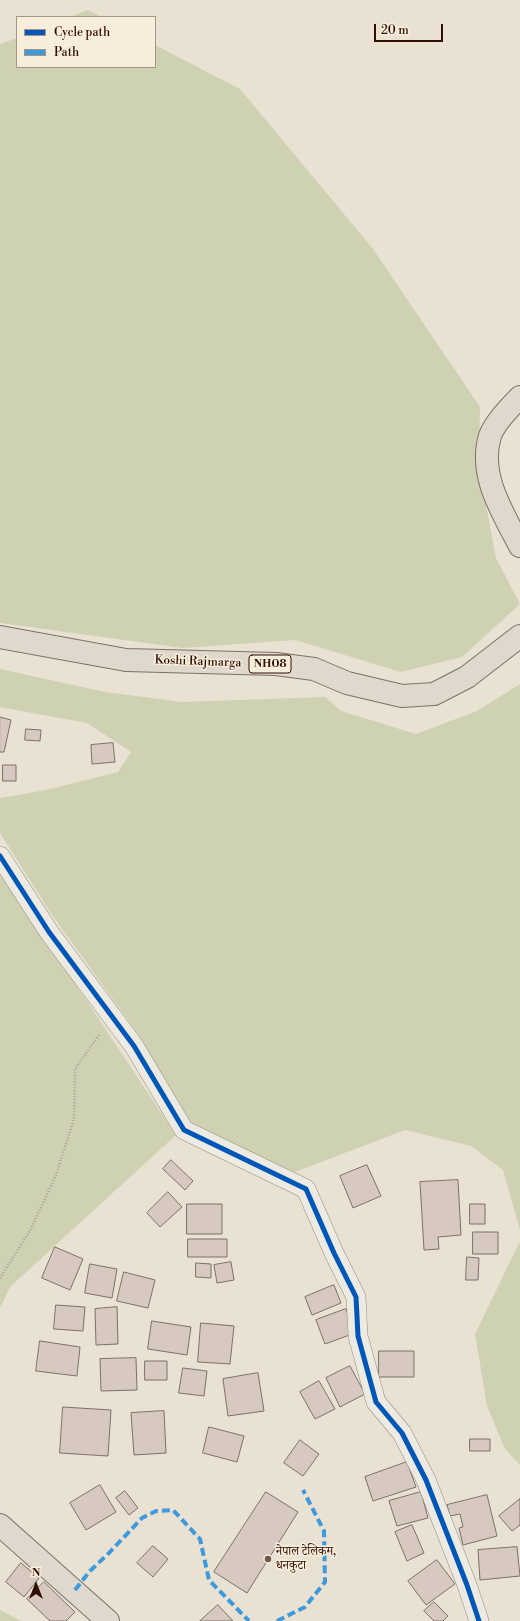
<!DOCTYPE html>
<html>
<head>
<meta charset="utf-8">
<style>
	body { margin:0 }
	#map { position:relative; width:520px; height:1621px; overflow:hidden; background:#e9e1d2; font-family:"Libre Bodoni",serif }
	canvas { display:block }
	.legend { position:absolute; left:16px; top:16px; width:140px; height:52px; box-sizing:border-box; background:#f7eddc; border:1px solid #a79485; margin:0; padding:5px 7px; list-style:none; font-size:12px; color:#2f0f03 }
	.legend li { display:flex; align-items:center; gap:8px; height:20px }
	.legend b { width:20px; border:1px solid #a79485 }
	.north { position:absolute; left:16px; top:1565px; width:40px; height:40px; -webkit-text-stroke:3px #f7eddc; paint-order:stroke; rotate:0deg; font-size:11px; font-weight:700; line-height:16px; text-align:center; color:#2f0f03 }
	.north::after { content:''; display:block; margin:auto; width:14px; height:18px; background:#2f0f03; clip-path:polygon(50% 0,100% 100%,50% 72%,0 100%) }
	.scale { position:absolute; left:374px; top:24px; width:69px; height:18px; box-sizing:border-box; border:2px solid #2f0f03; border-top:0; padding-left:5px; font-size:12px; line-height:14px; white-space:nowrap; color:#2f0f03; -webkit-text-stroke:3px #f7eddc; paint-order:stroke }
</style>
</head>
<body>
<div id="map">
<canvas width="520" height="1621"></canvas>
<ul class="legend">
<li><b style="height:5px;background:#0057b8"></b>Cycle path</li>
<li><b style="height:5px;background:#3d9add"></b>Path</li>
</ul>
<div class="north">N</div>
<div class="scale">20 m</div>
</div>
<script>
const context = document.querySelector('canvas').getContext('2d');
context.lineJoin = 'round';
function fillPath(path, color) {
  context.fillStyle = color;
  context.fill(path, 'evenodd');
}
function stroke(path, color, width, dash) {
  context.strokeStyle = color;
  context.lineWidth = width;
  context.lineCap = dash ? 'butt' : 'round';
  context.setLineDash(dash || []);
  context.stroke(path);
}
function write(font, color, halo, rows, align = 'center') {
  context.font = font + ' "Libre Bodoni","Noto Serif Devanagari",serif';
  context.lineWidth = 3;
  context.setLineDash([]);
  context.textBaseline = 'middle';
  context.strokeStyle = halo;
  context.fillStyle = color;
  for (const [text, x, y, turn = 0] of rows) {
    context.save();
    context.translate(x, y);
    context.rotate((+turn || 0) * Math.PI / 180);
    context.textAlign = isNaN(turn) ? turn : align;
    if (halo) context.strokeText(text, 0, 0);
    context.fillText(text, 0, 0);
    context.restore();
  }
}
fillPath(new Path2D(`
	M88,10L102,17H70Z
	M17,38V67H155V45L240,89L373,249L480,407L479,468L496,558L520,604L462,657L401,672L295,640L183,648L0,623V44Z
	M0,669L105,692L182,702L325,697L341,711L416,734L477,711L520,684V1230L503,1170L471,1146L405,1130L295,1172L244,1152L187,1120L138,1034L52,915L0,833V798L46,790L118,772L131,752L87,723L0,707Z
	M0,871L176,1135L10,1287L0,1308Z
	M520,1241V1465L505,1449L487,1406L475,1334Z
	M0,1610L21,1621H0Z`), '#ced2b3');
const building = new Path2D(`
	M0,717L11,720L4,752H0Z
	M26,729L41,730L40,741L25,740Z
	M113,743L115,762L92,764L91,745Z
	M3,765H16V781H3Z
	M171,1160L193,1181L185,1190L163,1169Z
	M367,1165L381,1196L353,1208L340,1176Z
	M458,1180L461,1235L438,1237L439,1249L424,1250L420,1182Z
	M168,1192L182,1207L160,1227L147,1213Z
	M187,1204H222V1234H187Z
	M470,1204H485V1224H470Z
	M473,1232H498V1254H473Z
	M188,1239H227V1257H188Z
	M55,1247L83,1259L70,1290L42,1278Z
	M467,1257L479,1258L478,1280H466Z
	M231,1262L234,1280L217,1283L214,1265Z
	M196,1263L211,1264V1278L196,1277Z
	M90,1264L117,1269L112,1298L85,1293Z
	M124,1272L155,1280L148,1308L117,1301Z
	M334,1285L341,1303L312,1315L305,1297Z
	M56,1305L85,1307L83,1331L54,1329Z
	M117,1307L118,1344L96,1345L95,1309Z
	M346,1309L355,1333L325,1344L316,1320Z
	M152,1321L191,1327L187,1355L148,1349Z
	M201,1323L234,1326L230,1364L198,1362Z
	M40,1341L80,1347L77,1376L36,1371Z
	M379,1351H414V1377H379Z
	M136,1358L137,1390L101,1391L100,1359Z
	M145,1361H167V1380H145Z
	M350,1366L365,1394L340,1407L326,1378Z
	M183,1368L207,1371L204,1396L179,1393Z
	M258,1373L264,1411L228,1416L223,1379Z
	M319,1381L335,1409L315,1419L300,1392Z
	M63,1407L111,1410L108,1456L60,1453Z
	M164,1411L166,1453L134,1455L131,1413Z
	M209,1427L244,1436L237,1462L203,1453Z
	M470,1439H490V1451H470Z
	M300,1440L319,1454L303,1476L284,1463Z
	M407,1462L416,1487L373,1501L365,1477Z
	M100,1485L116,1512L86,1530L70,1503Z
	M125,1491L138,1508L129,1515L116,1498Z
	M266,1492L298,1512L247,1593L214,1572Z
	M421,1492L428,1518L397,1526L389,1501Z
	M487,1495L497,1536L463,1545L459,1528L463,1527L460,1514L450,1516L447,1505Z
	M520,1499V1525L512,1531L499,1516Z
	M412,1525L424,1553L407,1561L395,1532Z
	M153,1546L168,1559L153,1577L137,1563Z
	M517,1547L520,1576L480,1580L478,1550Z
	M437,1560L455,1584L426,1605L408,1581Z
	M21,1563L39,1578L24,1597L6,1582Z
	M44,1582L75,1612L66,1621H50L27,1599Z
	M434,1602L448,1616L443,1621H434L424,1611Z
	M218,1605L233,1621H200Z`);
fillPath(building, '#d7c9bf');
stroke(building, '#7b7168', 1);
const street = new Path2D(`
	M0,856L49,932L134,1046L184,1130L306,1189L334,1253L356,1297L358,1336L376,1402L402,1433L426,1480L467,1585L479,1621`);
const primary = new Path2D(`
	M520,397C511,406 494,424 490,436C478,475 503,513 520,546
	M0,637L126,660L276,664L314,669L347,683L402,696L434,694L467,677L520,636
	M0,1525L108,1621`);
stroke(street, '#968d83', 20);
stroke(primary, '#7b7168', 24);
stroke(new Path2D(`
	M0,1278L31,1229L56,1175L74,1119L75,1069L99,1035`), '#a8a09a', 2.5, [1, 2]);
stroke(street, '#edeae2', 19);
stroke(primary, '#e0d8cc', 22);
stroke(new Path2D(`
	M75,1590L90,1571L109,1553L142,1518L156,1511L173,1510L200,1539L209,1580L249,1621
	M277,1621L305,1607L325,1582L324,1531L303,1490`), '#3d9add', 4, [8, 4]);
stroke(new Path2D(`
	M0,856L49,932L134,1046L184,1130L306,1189L334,1253L356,1297L358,1336L376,1402L402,1433L426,1480L467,1585L479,1621`), '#0057b8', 5);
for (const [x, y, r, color] of [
	[268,1559,4,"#70584b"]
]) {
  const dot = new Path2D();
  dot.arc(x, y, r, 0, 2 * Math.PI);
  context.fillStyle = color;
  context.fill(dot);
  stroke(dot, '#f7eddc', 1.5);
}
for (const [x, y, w] of [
	[270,664,42]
]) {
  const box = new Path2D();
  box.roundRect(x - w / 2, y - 9, w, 18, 3);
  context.fillStyle = '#f7eddc';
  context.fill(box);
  stroke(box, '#2f0f03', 1);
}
write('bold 11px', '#2f0f03', null, [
	["NH08",270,664]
]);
write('12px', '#2f0f03', '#f7eddc', [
	["Koshi Rajmarga",198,662,2]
]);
write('12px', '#2f0f03', '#f7eddc', [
	["नेपाल टेलिकम,",276,1552],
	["धनकुटा",276,1566]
], 'left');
</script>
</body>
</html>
